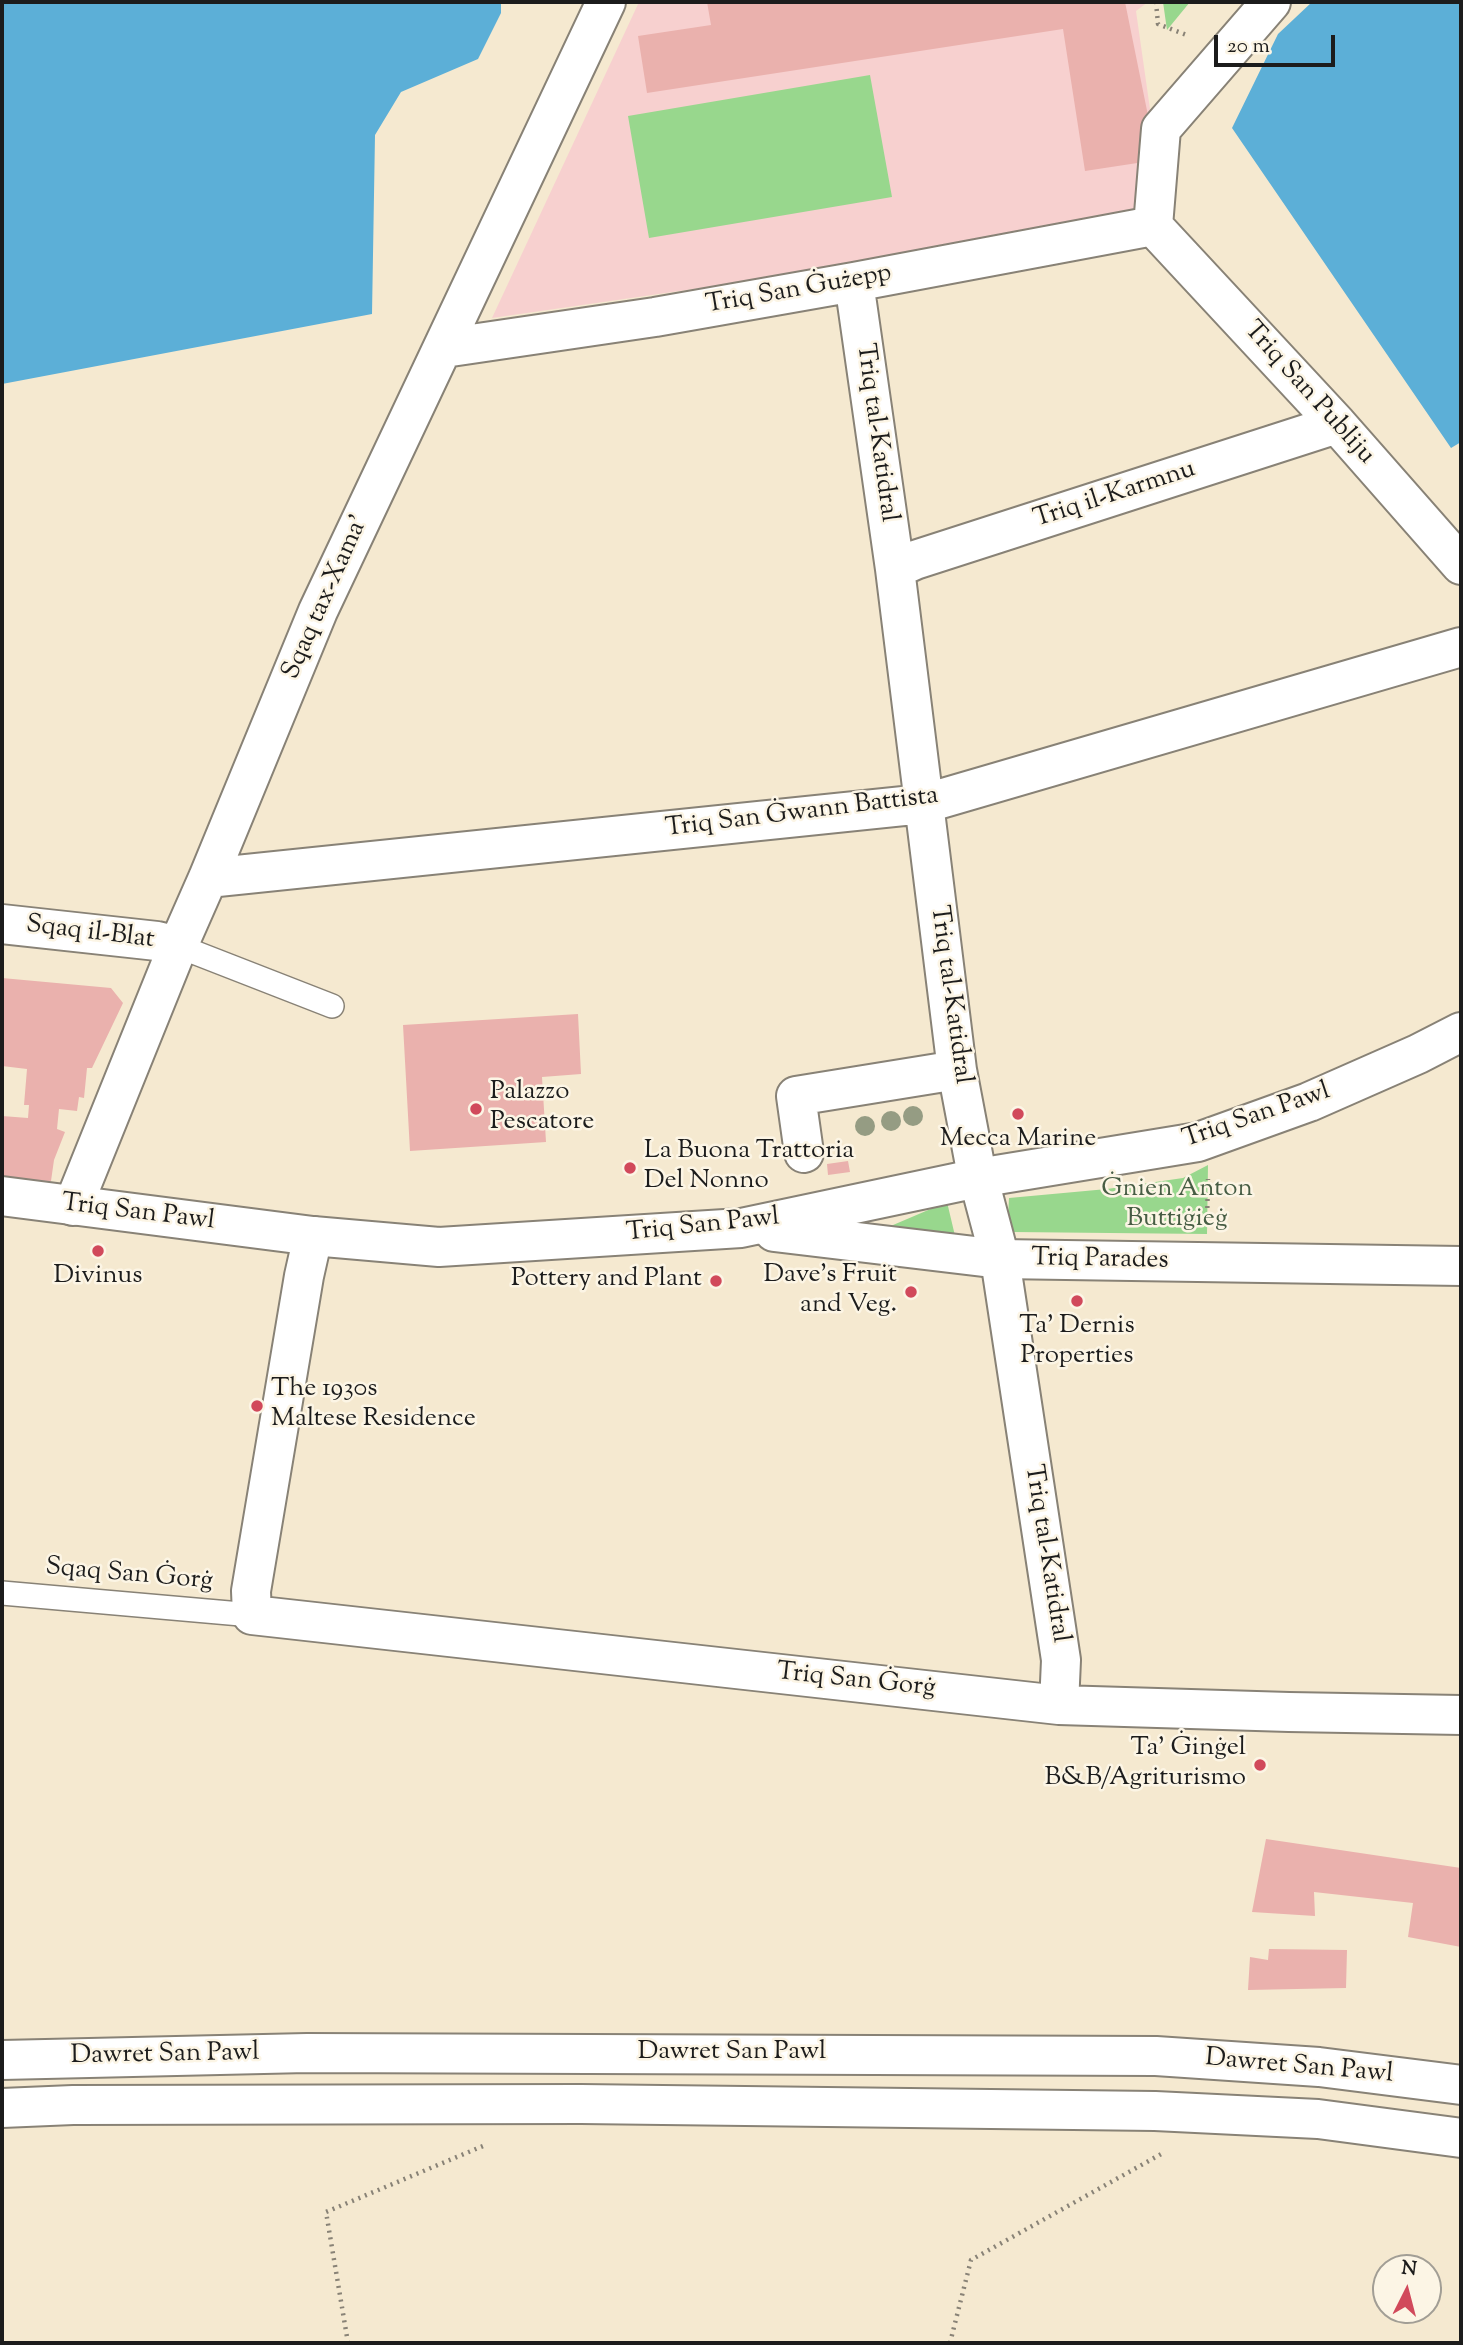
<!DOCTYPE html>
<html>
<head>
<meta charset="utf-8">
<style>
	body { margin:0 }
	#map { position:relative; width:1463px; height:2345px; overflow:hidden; background:#f5e9d0; font-family:"Sorts Mill Goudy",serif }
	canvas { display:block }
	.frame { position:absolute; inset:0; border:4px solid #1c1c1c; pointer-events:none }
	.north { position:absolute; left:1372px; top:2254px; width:70px; height:70px; box-sizing:border-box; background:#fcf5e5; border:2px solid #a29e95; border-radius:50%; rotate:6deg; font-size:19px; font-weight:700; line-height:28px; text-align:center; color:#1c1c1c }
	.north::after { content:''; display:block; margin:auto; width:24px; height:32px; background:#d1495b; clip-path:polygon(50% 0,100% 100%,50% 72%,0 100%) }
	.scale { position:absolute; left:1214px; top:35px; width:121px; height:32px; box-sizing:border-box; border:4px solid #1c1c1c; border-top:0; padding-left:9px; font-size:21px; line-height:24px; white-space:nowrap; color:#1c1c1c; -webkit-text-stroke:5px #fcf5e5; paint-order:stroke }
</style>
</head>
<body>
<div id="map">
<canvas width="1463" height="2345"></canvas>
<div class="frame"></div>
<div class="north">N</div>
<div class="scale">20 m</div>
</div>
<script>
const context = document.querySelector('canvas').getContext('2d');
context.lineJoin = 'round';
function fillPath(path, color) {
  context.fillStyle = color;
  context.fill(path, 'evenodd');
}
function stroke(path, color, width, dash) {
  context.strokeStyle = color;
  context.lineWidth = width;
  context.lineCap = dash ? 'butt' : 'round';
  context.setLineDash(dash || []);
  context.stroke(path);
}
function write(font, color, halo, rows, align = 'center') {
  context.font = font + ' "Sorts Mill Goudy",serif';
  context.lineWidth = 5;
  context.setLineDash([]);
  context.textBaseline = 'middle';
  context.strokeStyle = halo;
  context.fillStyle = color;
  for (const [text, x, y, turn = 0] of rows) {
    context.save();
    context.translate(x, y);
    context.rotate((+turn || 0) * Math.PI / 180);
    context.textAlign = isNaN(turn) ? turn : align;
    if (halo) context.strokeText(text, 0, 0);
    context.fillText(text, 0, 0);
    context.restore();
  }
}
fillPath(new Path2D(`
	M639,2H1148L1136,11L1166,221L492,318Z`), '#f7d0cf');
fillPath(new Path2D(`
	M1163,2H1190L1167,30Z
	M870,75L892,197L649,238L628,116Z
	M1208,1165L1207,1234L1013,1232L1008,1217L1009,1198L1107,1189L1183,1178Z
	M947,1202L956,1240L872,1234Z`), '#98d78d');
fillPath(new Path2D(`
	M2,2H501V13L478,59L401,92L375,135L372,314L2,384Z
	M1312,2H1461V442L1451,448L1232,128L1278,34Z`), '#5cafd7');
fillPath(new Path2D(`
	M707,2H1125L1157,160L1085,171L1063,29L647,93L638,36L711,25Z
	M2,978L111,988L123,1003L92,1068H87L84,1098L79,1097L77,1111L59,1109L57,1129L65,1132L54,1160L51,1181H2V1116L28,1118L29,1105H24L27,1069L2,1066Z
	M578,1014L581,1074L542,1077L546,1142L410,1151L403,1025Z
	M848,1161L850,1172L828,1175L827,1164Z
	M1266,1839L1461,1868V1947L1408,1937L1413,1903L1314,1892L1315,1916L1252,1912Z
	M1269,1949L1347,1950L1346,1988L1248,1990L1250,1957L1268,1960Z`), '#eab1ad');
const lane = new Path2D(`
	M178,946L332,1006
	M2,1593L252,1615`);
const street = new Path2D(`
	M1153,226L1337,424L1461,565
	M1153,226L1161,129L1271,2
	M854,282L895,569L957,1070L975,1165L1000,1259L1061,1660L1059,1705
	M444,348L655,317L854,282L1153,226
	M895,569L915,560L1337,424
	M208,878L923,804L1461,647
	M2,924L157,941L178,946
	M804,1153L796,1096L957,1070
	M73,1206L178,946L208,878L318,611L606,2
	M313,1236L304,1276L251,1591L252,1615L1059,1705L1289,1712L1461,1715`);
const secondary = new Path2D(`
	M2,1196L313,1236L439,1247L741,1228L978,1178L1198,1142L1309,1102L1418,1054L1461,1032
	M774,1232L1000,1259L1461,1266`);
const highway = new Path2D(`
	M2,2060L307,2053L1156,2056L1319,2067L1461,2085
	M2,2108L73,2105L581,2104L1155,2111L1318,2119L1461,2138`);
stroke(lane, '#888276', 26);
stroke(street, '#888276', 42);
stroke(secondary, '#888276', 42);
stroke(highway, '#888276', 42);
stroke(new Path2D(`
	M1156,2L1158,24L1189,36
	M1207,1222L1208,1179
	M348,2343L326,2212L483,2146
	M950,2343L971,2260L1163,2153`), '#888276', 4.5, [2, 5]);
stroke(lane, '#fff', 23);
stroke(street, '#fff', 38);
stroke(secondary, '#fff', 38);
stroke(highway, '#fff', 38);
context.fillStyle = '#959c83';
for (const [x, y] of [
	[913,1116],
	[891,1121],
	[865,1126]
]) {
  context.beginPath();
  context.arc(x, y, 10, 0, 2 * Math.PI);
  context.fill();
}
for (const [x, y, r, color] of [
	[476,1109,7,"#d1495b"],
	[1018,1114,7,"#d1495b"],
	[630,1168,7,"#d1495b"],
	[98,1251,7,"#d1495b"],
	[716,1281,7,"#d1495b"],
	[911,1292,7,"#d1495b"],
	[1077,1301,7,"#d1495b"],
	[257,1406,7,"#d1495b"],
	[1260,1765,7,"#d1495b"]
]) {
  const dot = new Path2D();
  dot.arc(x, y, r, 0, 2 * Math.PI);
  context.fillStyle = color;
  context.fill(dot);
  stroke(dot, '#fcf5e5', 2.5);
}
write('26px', '#1c1c1c', '#fcf5e5', [
	["Triq San Ġużepp",799,291,-10],
	["Triq San Publiju",1308,394,48],
	["Triq tal-Katidral",875,433,82],
	["Triq il-Karmnu",1115,496,-18],
	["Sqaq tax-Xama'",327,598,-66],
	["Triq San Ġwann Battista",802,814,-7],
	["Sqaq il-Blat",90,934,7],
	["Triq tal-Katidral",949,995,82],
	["Triq San Pawl",1257,1117,-19],
	["Triq San Pawl",138,1214,7],
	["Triq San Pawl",703,1227,-6],
	["Triq Parades",1100,1261,1],
	["Triq tal-Katidral",1045,1554,81],
	["Sqaq San Ġorġ",129,1576,5],
	["Triq San Ġorġ",856,1682,6],
	["Dawret San Pawl",732,2054],
	["Dawret San Pawl",165,2056,-1],
	["Dawret San Pawl",1299,2068,5]
]);
write('26px', '#1c1c1c', '#fcf5e5', [
	["Palazzo",490,1094],
	["Pescatore",490,1124],
	["Mecca Marine",1018,1141,"center"],
	["La Buona Trattoria",644,1153],
	["Del Nonno",644,1183],
	["Dave's Fruit",897,1277,"right"],
	["and Veg.",897,1307,"right"],
	["Divinus",98,1278,"center"],
	["Pottery and Plant",702,1281,"right"],
	["Ta' Dernis",1077,1328,"center"],
	["Properties",1077,1358,"center"],
	["The 1930s",271,1391],
	["Maltese Residence",271,1421],
	["Ta' Ġinġel",1246,1750,"right"],
	["B&B/Agriturismo",1246,1780,"right"]
], 'left');
write('26px', '#475d44', '#fcf5e5', [
	["Ġnien Anton",1177,1191],
	["Buttiġieġ",1177,1221]
]);
</script>
</body>
</html>
